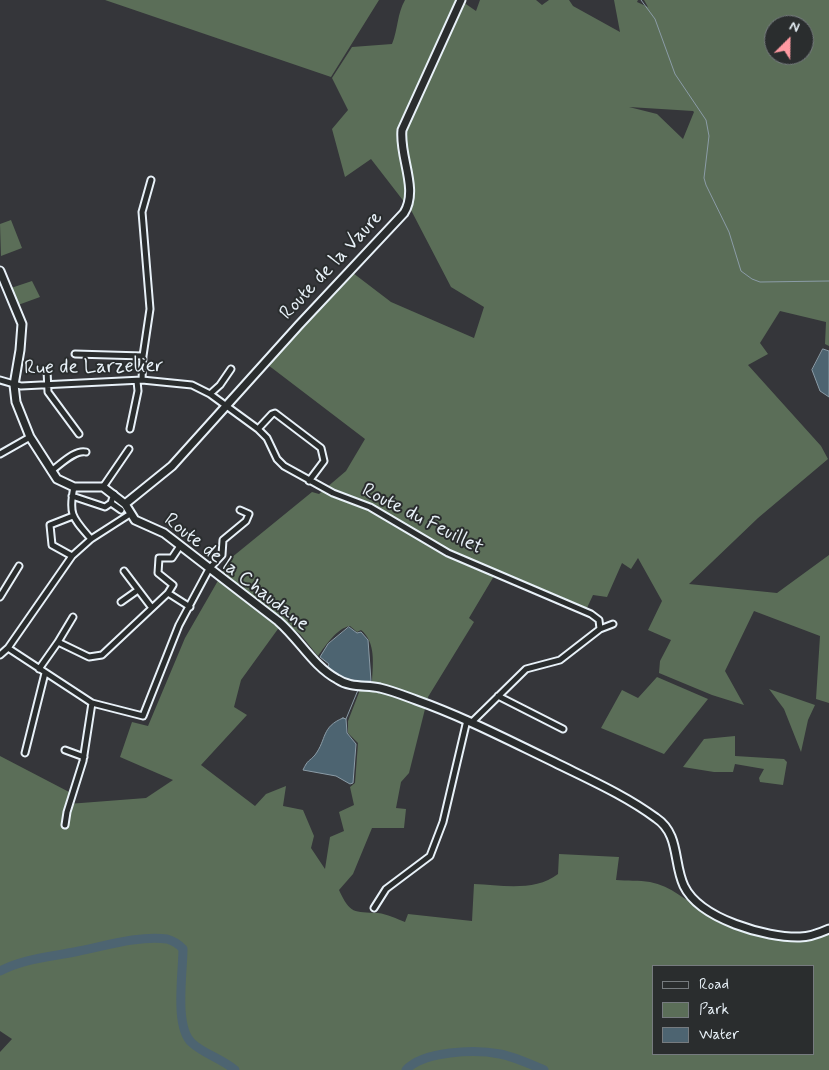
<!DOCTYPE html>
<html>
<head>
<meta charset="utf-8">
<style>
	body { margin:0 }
	#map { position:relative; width:829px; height:1070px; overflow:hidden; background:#35363a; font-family:Mynerve,sans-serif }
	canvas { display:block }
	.legend { position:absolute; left:652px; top:965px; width:162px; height:90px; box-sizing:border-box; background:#2a2d2e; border:1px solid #767b7f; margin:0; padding:6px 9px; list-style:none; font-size:15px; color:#e8f1f8 }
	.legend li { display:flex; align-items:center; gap:10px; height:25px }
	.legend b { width:25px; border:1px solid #767b7f }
	.north { position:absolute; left:764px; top:15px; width:50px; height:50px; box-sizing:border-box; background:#2a2d2e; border:1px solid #767b7f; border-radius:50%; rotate:23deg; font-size:14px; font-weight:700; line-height:20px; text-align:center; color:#e8f1f8 }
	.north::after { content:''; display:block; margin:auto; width:18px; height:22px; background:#ff9aa2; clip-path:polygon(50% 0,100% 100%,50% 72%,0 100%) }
</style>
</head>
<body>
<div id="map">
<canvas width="829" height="1070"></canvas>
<ul class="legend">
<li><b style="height:6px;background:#2a2d2e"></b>Road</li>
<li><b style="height:14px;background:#5b6e58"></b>Park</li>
<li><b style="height:14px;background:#4d6471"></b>Water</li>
</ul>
<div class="north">N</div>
</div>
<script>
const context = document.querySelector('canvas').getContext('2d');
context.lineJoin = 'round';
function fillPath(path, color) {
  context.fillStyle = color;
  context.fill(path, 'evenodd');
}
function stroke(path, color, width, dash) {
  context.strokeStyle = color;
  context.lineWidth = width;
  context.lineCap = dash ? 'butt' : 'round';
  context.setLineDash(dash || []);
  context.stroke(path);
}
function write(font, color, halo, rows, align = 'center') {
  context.font = font + ' Mynerve,sans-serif';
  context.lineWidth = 4;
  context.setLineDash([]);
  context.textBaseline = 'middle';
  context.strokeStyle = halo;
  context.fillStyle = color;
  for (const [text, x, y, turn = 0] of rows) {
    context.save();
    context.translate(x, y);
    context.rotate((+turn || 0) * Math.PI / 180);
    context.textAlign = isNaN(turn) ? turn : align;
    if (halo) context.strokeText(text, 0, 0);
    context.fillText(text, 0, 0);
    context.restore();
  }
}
fillPath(new Path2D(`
	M105,0H379L331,77Z
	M405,0H460L476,11L480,0H536L542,5L549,0H569L573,6L620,32L614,0H638L637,2L648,7L644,0H829V346L825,344L826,322L780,311L760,343L768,354L748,365L821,446L828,459L758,518L689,584L777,593L829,555V703L816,699L820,636L754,611L725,671L744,705L712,695L659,673L660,661L671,640L648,630L662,601L638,558L631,569L622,563L607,597L593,595L586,610L497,571L469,618L474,622L428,697L409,773L401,782L396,808L406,809L404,828H372L353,874L339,890C350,914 354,912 378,913C387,914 397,919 405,922L408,914L472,921L474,884C501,885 535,892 558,874L559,854L619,857L616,880C627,881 639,880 650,882C671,886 687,901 704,912C735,934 793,948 829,934V1070H0V1052L12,1039L0,1031V756L71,793L68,804L146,798L173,780L120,757L132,722L148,726L185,638L231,558L312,492L319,494L346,471L365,439L268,365L291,337L353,273L391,302L474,338L484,307L451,287L412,212L371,159L345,177L332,129L348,110L332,78L352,47L392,44C398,29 397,14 405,0ZM774,25H804V55H774ZM629,107L693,111L694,112L683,139L657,114ZM283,622L300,634L318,656C326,645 337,628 350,626L357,632L361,630C376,642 373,664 372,682L360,690L348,721V733L358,743L355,783L350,787L354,805L339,812L344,831L330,837L325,869L311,848L314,836L303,810L283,806L286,786L266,794L255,806L201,765L247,715L234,707L241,680ZM653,966H813V1054H653Z
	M11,220L22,248L1,256L0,224Z
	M32,281L40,297L18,305L11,288Z
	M657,677L708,699L664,754L601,728L622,690L638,698Z
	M769,689L815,705L808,720L801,752L784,709Z
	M735,736V756L784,759L787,762L783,785L760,782L759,778L764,769L735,764L733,772H714L683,767L704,739Z`), '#5b6e58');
const water = new Path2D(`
	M823,349L829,351V397L820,391L812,370Z
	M349,627L357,633L361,632L368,640L371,681C353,682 342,679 327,669L329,664L320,657L328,644Z
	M343,718L346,719L347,733L356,744L353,783L350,784L336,776L303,770C308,759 309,762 315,755C327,739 321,727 343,718Z`);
fillPath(water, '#4d6471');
stroke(water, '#8b9ca7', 1);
stroke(new Path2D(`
	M641,0L655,19L675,74L706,120L709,136L704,178L706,185L729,232L741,271L752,279L760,282L829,281
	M346,719L358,690`), '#8b9ca7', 1);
stroke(new Path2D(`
	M0,971C25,958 51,957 79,951C104,946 141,935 167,939C174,941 178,943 183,949C183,973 174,1027 192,1043C204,1054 222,1059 235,1070
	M406,1070C423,1051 475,1049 500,1054C515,1057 530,1064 544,1070`), '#4d6471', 9);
const minor = new Path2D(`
	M75,354L143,356L142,380
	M143,356L150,309L142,212L151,180
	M47,370L48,392L79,434
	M0,380L21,386L142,380L192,385L210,394L258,429L267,438L277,459L284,466L333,493L370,507L448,553L591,614L599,620L600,629
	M210,394L220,385L231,369
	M130,429L138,391L137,381
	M258,429L272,414L275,413L321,448L324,461L309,481
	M0,454L30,437
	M51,471C60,465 75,449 86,452
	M74,487C68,515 73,518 91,539
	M103,487L129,449
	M114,494L111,503L121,510
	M72,496L105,507L111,503
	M72,556L52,545L50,525L73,516
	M124,571L152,608
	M168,593L173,585L158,573L159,558H172L180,546
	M0,597L19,566
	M121,602L138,590
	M58,642L73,617
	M8,648L92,703L143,716L179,625L209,569L222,555L223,540L246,521L249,514L240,510
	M0,655L8,648L72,556L91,539L130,514
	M39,669L58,642L89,657L102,655L168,593L190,607
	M498,696L563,729
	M472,722L526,669L560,660L600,629L613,624
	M65,750L84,757
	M25,753L45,673
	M65,825L67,812L83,761L92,703
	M374,908L386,889L430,856L443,822L467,720`);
const tertiary = new Path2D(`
	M0,271L22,324L20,350L14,385L16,402L30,437L57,479L74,487H103L125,504L135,520L164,533L278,621C299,639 313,666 337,679C350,688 365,685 380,688C393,691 405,696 416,700C464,717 508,740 554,762C588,779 625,795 656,818C680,834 673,863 684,886C700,919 766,938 800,937C810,937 820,933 829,929
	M125,504L172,466L299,325L404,213C419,189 399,157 402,130L461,0`);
stroke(minor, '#e8f1f8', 9);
stroke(tertiary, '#e8f1f8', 11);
stroke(minor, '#2a2d2e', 5);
stroke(tertiary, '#2a2d2e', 7);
write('20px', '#e8f1f8', '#2a2d2e', [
	["Route de la Vaure",332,266,-47],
	["Rue de Larzelier",94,368,-1],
	["Route du Feuillet",422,520,27],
	["Route de la Chaudane",236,573,38]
]);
</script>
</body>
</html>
